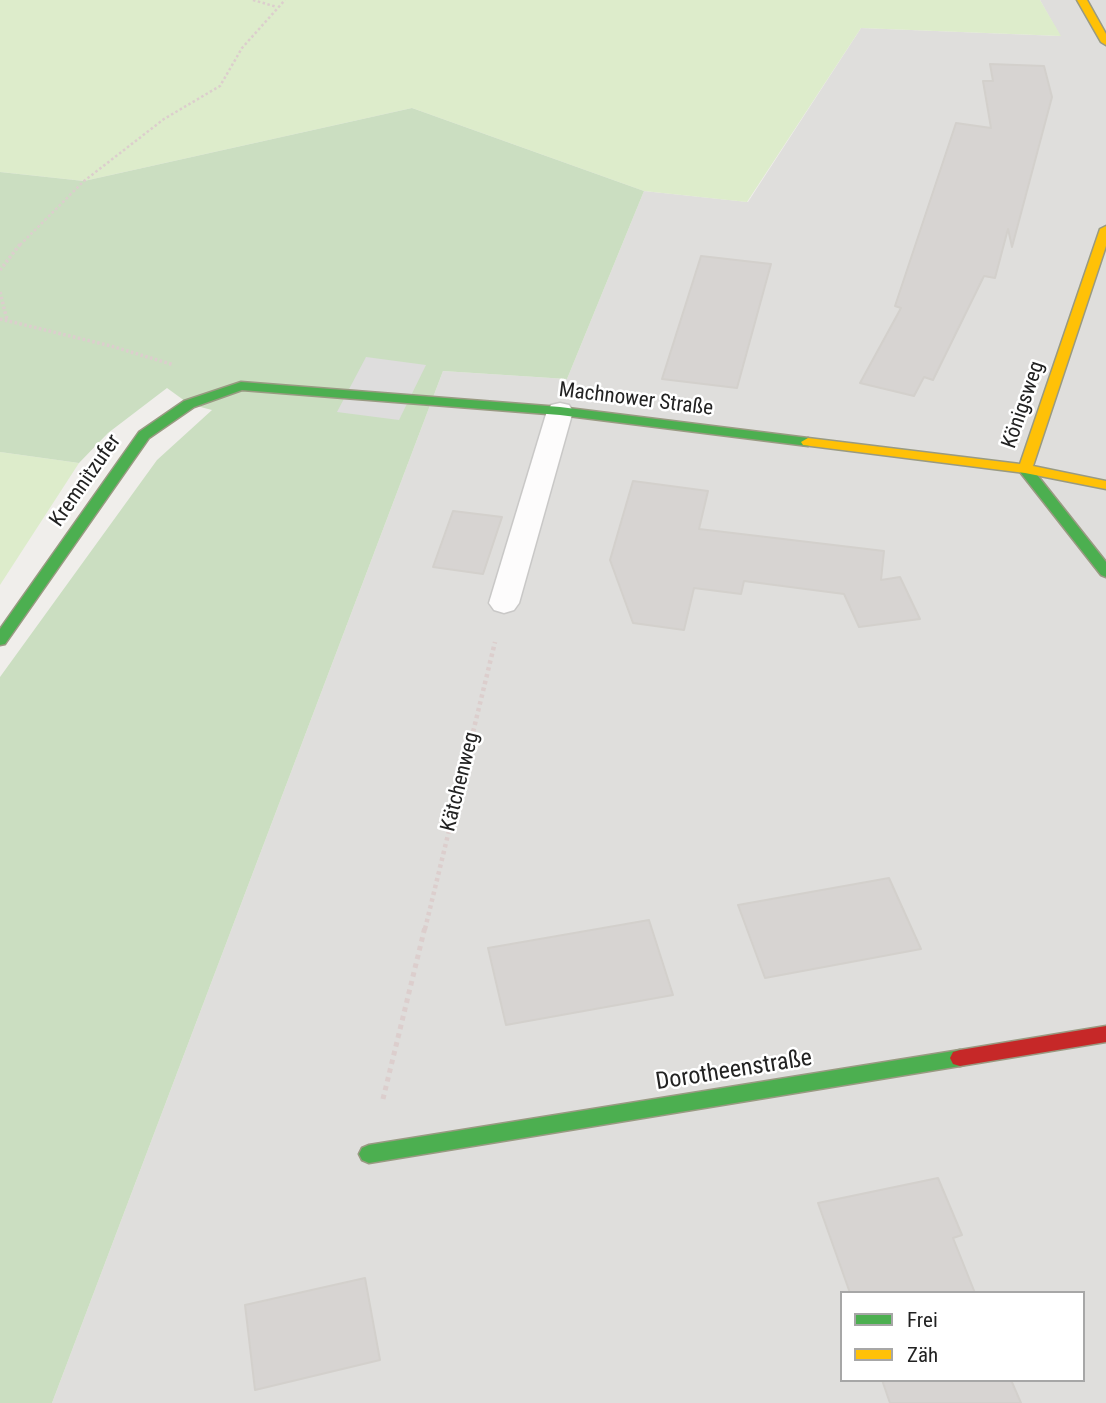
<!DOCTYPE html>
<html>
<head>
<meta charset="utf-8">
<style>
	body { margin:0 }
	#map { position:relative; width:1106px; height:1403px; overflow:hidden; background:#f0eeeb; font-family:"Roboto Condensed",sans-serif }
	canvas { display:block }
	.legend { position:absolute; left:840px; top:1291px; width:245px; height:91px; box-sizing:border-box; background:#fff; border:2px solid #a7a7a7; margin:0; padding:9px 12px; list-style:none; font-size:21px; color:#222 }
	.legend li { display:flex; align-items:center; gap:14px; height:35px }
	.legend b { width:35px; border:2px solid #a7a7a7 }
</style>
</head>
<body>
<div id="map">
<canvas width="1106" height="1403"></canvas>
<ul class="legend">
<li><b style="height:9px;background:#4caf50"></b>Frei</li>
<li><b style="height:9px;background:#ffc107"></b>Zäh</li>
</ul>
</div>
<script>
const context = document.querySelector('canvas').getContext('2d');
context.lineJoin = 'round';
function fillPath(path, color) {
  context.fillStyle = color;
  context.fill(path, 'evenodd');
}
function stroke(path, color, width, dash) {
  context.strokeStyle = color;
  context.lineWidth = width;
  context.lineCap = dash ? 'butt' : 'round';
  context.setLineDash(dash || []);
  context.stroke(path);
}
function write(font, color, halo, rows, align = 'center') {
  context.font = font + ' "Roboto Condensed",sans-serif';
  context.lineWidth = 5;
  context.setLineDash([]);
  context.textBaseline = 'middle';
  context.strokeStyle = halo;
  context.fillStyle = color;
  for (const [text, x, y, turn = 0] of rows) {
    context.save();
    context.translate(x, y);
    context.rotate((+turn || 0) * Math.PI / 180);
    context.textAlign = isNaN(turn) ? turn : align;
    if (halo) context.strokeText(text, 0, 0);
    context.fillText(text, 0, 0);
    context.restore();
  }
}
fillPath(new Path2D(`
	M1040,0H1106V1403H52L443,371L567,379L644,191L748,202L861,28L1060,36ZM842,1293H1083V1380H842Z`), '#dfdedc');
fillPath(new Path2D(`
	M0,0H1040L1061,36L861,28L747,202L644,191L412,108L84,181L0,172Z
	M0,452L79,463L0,585Z`), '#ddeccb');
fillPath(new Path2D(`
	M412,108L644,191L567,379L443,371L52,1403H0V677L157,460L212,410L189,404L167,388L108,433L79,463L0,452V172L84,181Z`), '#cbdec1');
fillPath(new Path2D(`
	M366,357L426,365L399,420L337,412Z`), '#dedddd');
const building = new Path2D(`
	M990,64L1044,66L1052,97L1012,247L1008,229L995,278L984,276L933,380L924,377L914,396L860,383L901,308L895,306L956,123L991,128L983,81H993Z
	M701,256L771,264L737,388L662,379Z
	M633,481L708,491L699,529L884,551L881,580L900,577L920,619L859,627L844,594L744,581L741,594L694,588L684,630L633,623L610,560Z
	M453,511L502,517L483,574L433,567Z
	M889,878L921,949L765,978L738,905Z
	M649,920L673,995L506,1025L488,948Z
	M938,1178L962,1235L953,1238L975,1293H850L818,1203Z
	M365,1278L380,1360L255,1390L245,1305Z
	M882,1380H1011L1021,1403H890Z`);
fillPath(building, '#d7d4d2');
stroke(building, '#d3d0cc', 2);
const lane = new Path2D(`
	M560,403L569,405L573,411L519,603L514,610L504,613L494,610L489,603L547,411L551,405Z`);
const fast = new Path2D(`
	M241,382L560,407L808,438L815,442L808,446L560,415L242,390L194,407L149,438L5,644L0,645V629L139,432L184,401Z
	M1025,465L1030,466L1106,562V577L1101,575L1020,472L1018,469L1020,466Z
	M960,1050L967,1052L970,1058L967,1064L960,1066L369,1163L362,1160L359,1154L362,1148L369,1145Z`);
const slow = new Path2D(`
	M1077,0H1087L1106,34V45L1101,42Z
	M1106,226V246L1033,466L1106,481V489L1025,473L803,445L801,442L808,438L1020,464L1100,229Z`);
const jam = new Path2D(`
	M1106,1026V1042L960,1066L953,1064L950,1058L953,1052L960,1050Z`);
stroke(lane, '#c9c8c7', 3);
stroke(fast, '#999a82', 3);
stroke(slow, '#999a82', 3);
stroke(jam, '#999a82', 3);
stroke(new Path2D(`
	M253,0L277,7
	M20,245L84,181L164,119L220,86L242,48L285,0`), '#dccecd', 2.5, [2.5, 2.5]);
stroke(new Path2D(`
	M0,270L21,243
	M0,292L7,320
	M0,319L111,346L174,365`), '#dccecd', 3.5, [2.5, 2.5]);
stroke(new Path2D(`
	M425,929L495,642`), '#dccecd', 4.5, [3.5, 3.5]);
stroke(new Path2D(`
	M383,1099L425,927`), '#dccecd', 5, [4.5, 4.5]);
fillPath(lane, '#fdfcfc');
fillPath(fast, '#4caf50');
fillPath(slow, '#ffc107');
fillPath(jam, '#c62828');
write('21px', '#222', '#fff', [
	["Machnower Straße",636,400,7],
	["Königsweg",1024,405,-71],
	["Kremnitzufer",86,481,-55],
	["Kätchenweg",461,782,-76]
]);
write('24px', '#222', '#fff', [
	["Dorotheenstraße",734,1071,-9]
]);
</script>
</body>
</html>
